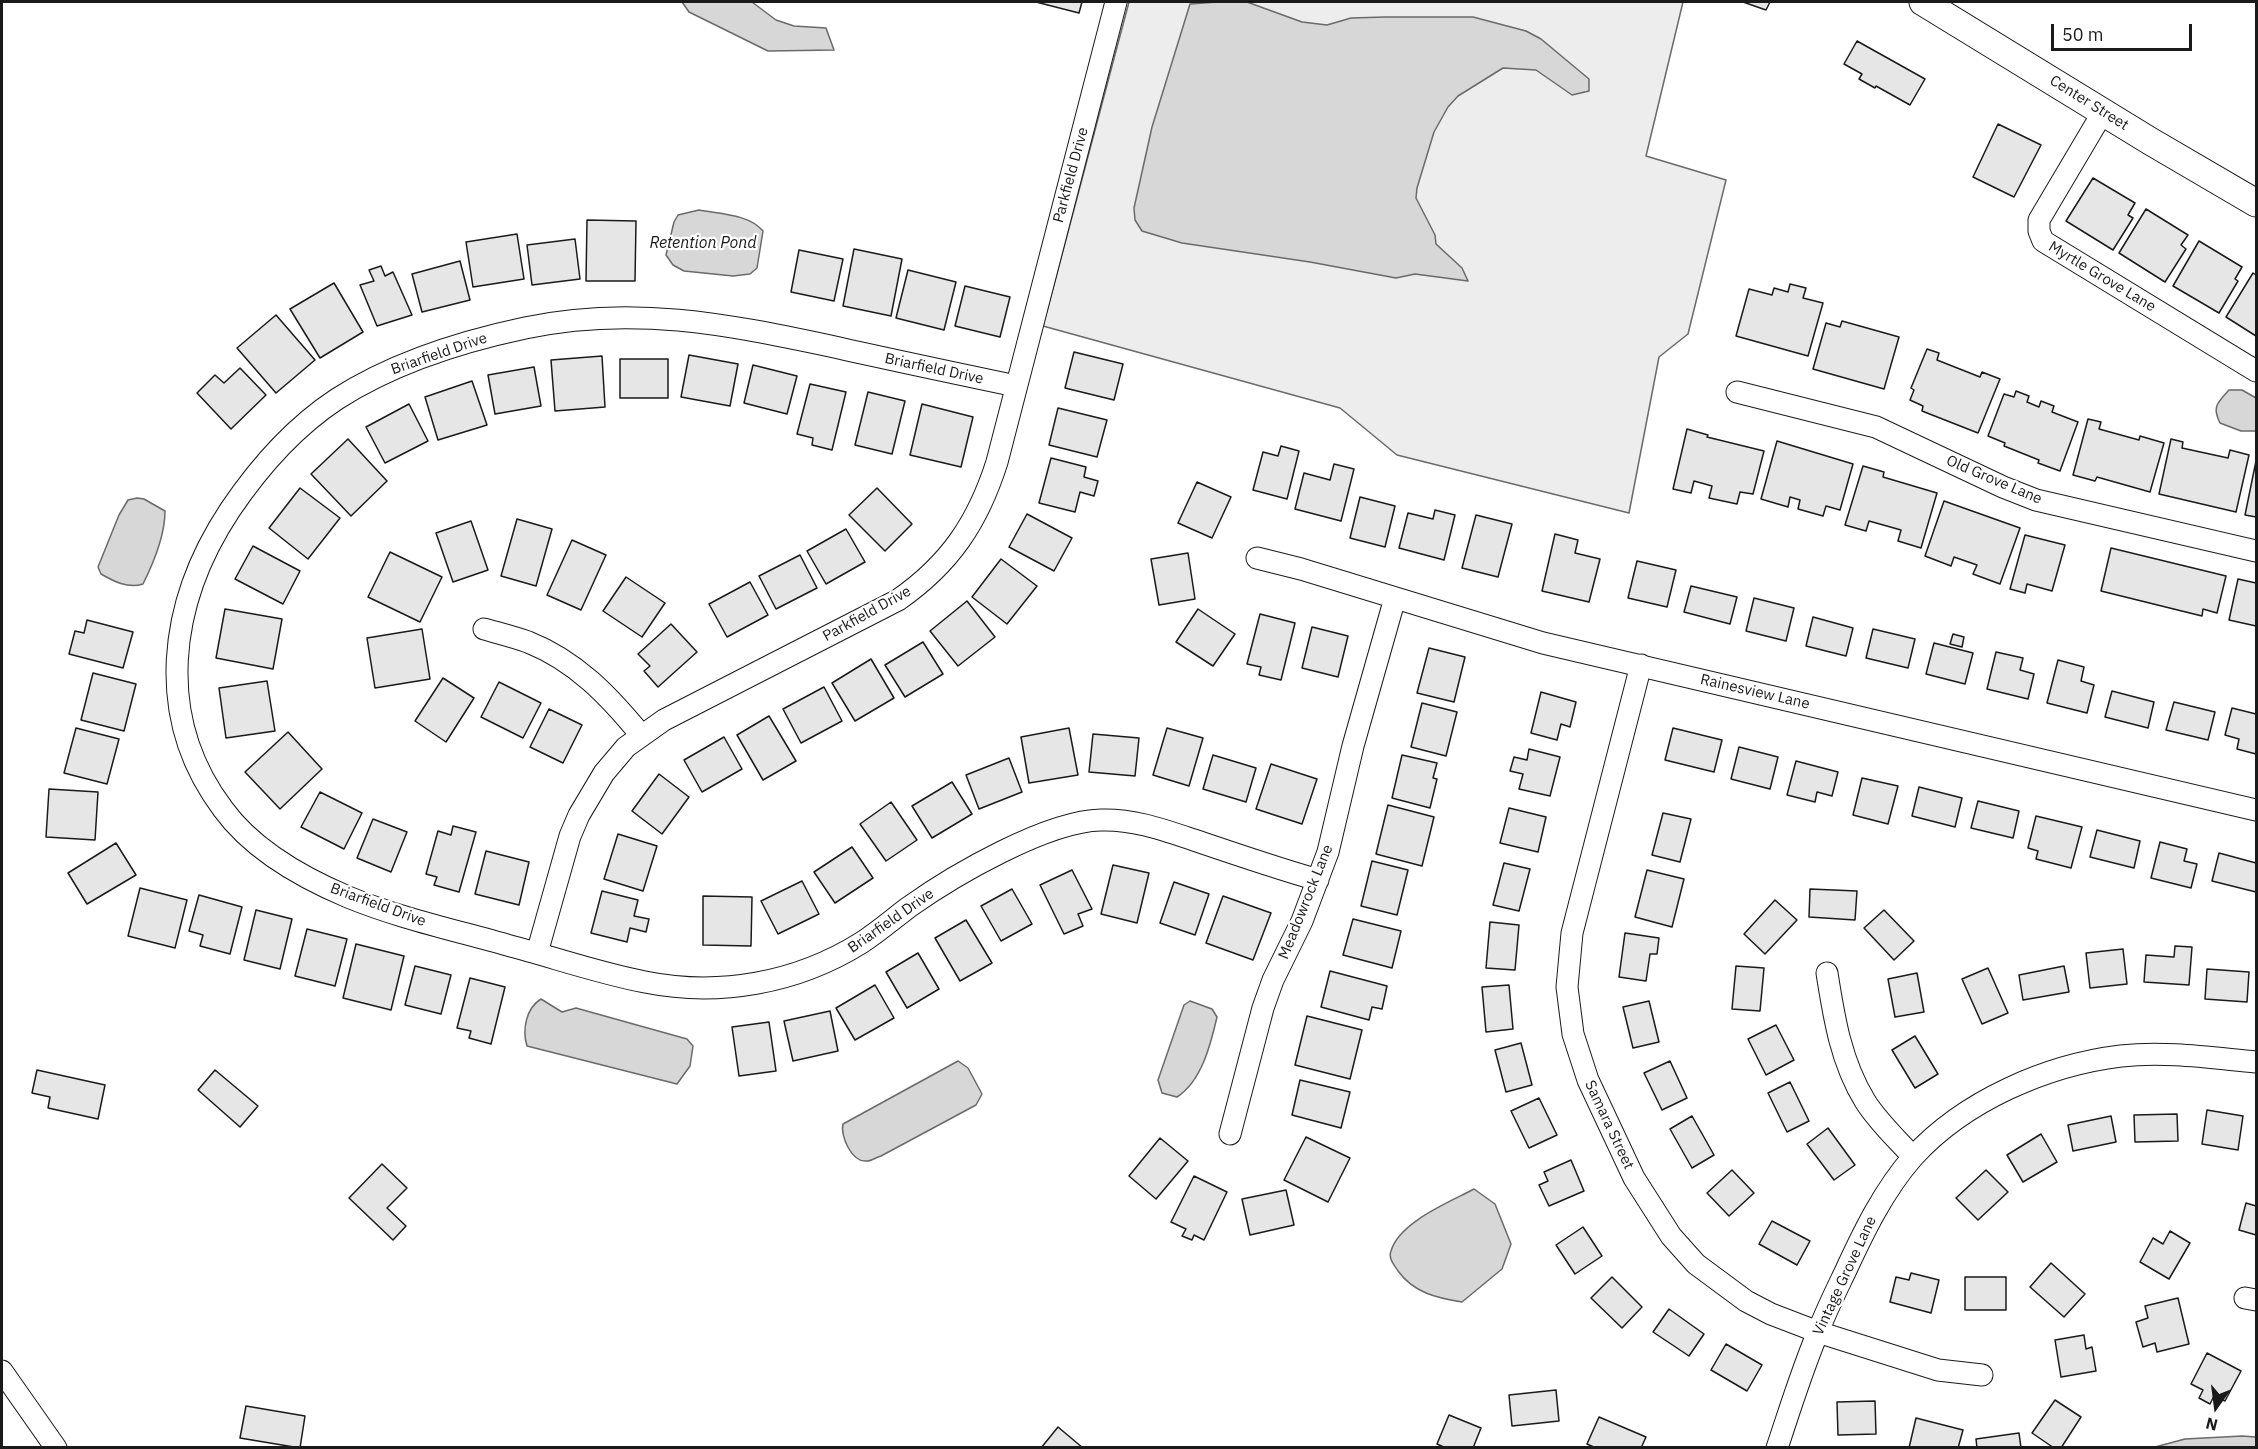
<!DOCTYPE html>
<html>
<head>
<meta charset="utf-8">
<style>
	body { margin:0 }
	#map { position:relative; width:2258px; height:1449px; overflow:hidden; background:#fff; font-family:"IBM Plex Sans",sans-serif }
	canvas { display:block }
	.frame { position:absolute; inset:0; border:3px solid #1a1a1a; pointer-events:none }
	.north { position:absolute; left:2186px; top:1377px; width:60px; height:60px; -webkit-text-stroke:4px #fff; paint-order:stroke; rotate:194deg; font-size:16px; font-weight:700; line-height:24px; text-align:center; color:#1a1a1a }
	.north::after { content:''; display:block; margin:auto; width:21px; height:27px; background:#1a1a1a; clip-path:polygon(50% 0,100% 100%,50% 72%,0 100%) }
	.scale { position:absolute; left:2051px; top:24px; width:141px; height:27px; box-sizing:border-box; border:3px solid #1a1a1a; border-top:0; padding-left:8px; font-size:18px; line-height:21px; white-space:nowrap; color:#1a1a1a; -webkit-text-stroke:4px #fff; paint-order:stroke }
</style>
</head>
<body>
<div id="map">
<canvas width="2258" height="1449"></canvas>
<div class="frame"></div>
<div class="north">N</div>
<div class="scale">50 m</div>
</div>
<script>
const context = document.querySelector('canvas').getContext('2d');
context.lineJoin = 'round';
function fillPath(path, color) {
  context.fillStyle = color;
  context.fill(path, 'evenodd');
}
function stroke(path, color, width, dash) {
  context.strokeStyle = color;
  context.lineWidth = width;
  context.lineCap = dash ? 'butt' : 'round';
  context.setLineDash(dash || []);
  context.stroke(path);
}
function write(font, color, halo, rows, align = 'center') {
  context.font = font + ' "IBM Plex Sans",sans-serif';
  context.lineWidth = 4.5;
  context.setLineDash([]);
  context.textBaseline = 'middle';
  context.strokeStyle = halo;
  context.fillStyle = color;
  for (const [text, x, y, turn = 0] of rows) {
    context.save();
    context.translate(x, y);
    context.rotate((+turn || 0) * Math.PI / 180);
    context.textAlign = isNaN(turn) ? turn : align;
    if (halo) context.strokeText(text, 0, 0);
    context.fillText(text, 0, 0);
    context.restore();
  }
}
const built = new Path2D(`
	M1129,2H1683L1646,156L1726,180L1688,334L1659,357L1629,513L1397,455L1340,408L1043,326Z`);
fillPath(built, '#ededed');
stroke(built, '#6a6a6a', 1.5);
const water = new Path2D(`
	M682,2H752L776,20L794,26L826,28L834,50L768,51L689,12Z
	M1217,2H1247L1302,22L1327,25L1351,18L1385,17H1473L1526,31L1541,39L1589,79V91L1572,95L1536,70L1503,68L1458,96L1448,107L1434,132L1417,188L1416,198L1435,235L1436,244L1462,268L1468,281L1415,274L1396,278L1310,262L1182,243L1142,231L1135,220L1134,208L1152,127L1190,4Z
	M699,210C719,214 749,214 763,231L757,268L750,274L733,276L684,271L673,265L666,255L674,222L678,215Z
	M2229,390H2242L2256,398V431H2241L2220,423C2212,407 2217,403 2229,390Z
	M137,498L144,499L165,511C165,536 154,562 143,584C128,589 113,581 101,574L98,567L119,515L128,500Z
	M541,999L562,1012L576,1008L687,1039L693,1046L690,1066L677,1084L527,1046C522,1030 526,1008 541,999Z
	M1190,1001L1212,1009L1217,1017C1211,1043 1202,1081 1177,1097L1162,1093L1158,1080L1184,1005Z
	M958,1061L968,1068L982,1094L976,1105L881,1156C877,1157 871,1161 867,1161C852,1163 840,1136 843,1124Z
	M1474,1189L1495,1204L1511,1244L1502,1269L1462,1302C1437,1298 1414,1293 1398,1271C1394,1265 1388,1258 1391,1251C1399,1222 1450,1202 1474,1189Z
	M2242,1436L2256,1437V1447H2155L2185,1439Z`);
fillPath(water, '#d7d7d7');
stroke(water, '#6a6a6a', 1.5);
const building = new Path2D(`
	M1036,2H1082L1079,13Z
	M1743,2H1770L1766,10Z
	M1857,41L1925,79L1910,105L1876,86L1875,88L1859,79L1862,74L1844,64Z
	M1998,124L2041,145L2014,197L1973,177Z
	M2093,178L2135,203L2128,215L2133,218L2113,250L2066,221Z
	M2146,209L2188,235L2181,245L2186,249L2165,282L2119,253Z
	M587,220L636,221L635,281H586Z
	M517,234L524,279L473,287L466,242Z
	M575,239L580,279L532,285L527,245Z
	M2199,241L2242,267L2235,279L2238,281L2219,313L2173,286Z
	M854,249L902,259L891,316L843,306Z
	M799,250L843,259L834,301L791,292Z
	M460,261L470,300L422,312L412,274Z
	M381,266L385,276L393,272L412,315L377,326L360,285L374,281L369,270Z
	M908,270L956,282L944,330L896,318Z
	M2253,273L2256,275V336L2226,317Z
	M334,283L363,332L320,358L290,309Z
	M1790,284L1806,288L1803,298L1823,303L1808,356L1736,336L1749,289L1772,295L1774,288L1788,292Z
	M965,286L1010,297L1000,337L955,326Z
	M276,315L315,360L276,393L237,348Z
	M1842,321L1899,337L1884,389L1813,369L1826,323L1840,327Z
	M1927,349L1939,353L1937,360L1980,377L1982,372L2000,379L1978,433L1922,411L1923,406L1910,400L1914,390L1911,388Z
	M1074,352L1123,364L1114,400L1065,388Z
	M689,355L738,364L730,406L681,397Z
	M602,356L605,407L555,411L551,360Z
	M620,359H668V398H620Z
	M753,365L797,376L787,414L744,403Z
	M534,367L541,406L495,414L488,375Z
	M240,368L266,395L231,429L197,393L215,375L224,383Z
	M472,381L487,425L438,440L425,397Z
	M810,384L846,392L832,450L812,445L813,438L797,434Z
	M2016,391L2029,396L2027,402L2039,407L2041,401L2054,406L2052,412L2078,422L2060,471L2038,463L2039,460L2004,446L2005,443L1988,436L2004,394L2014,397Z
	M868,392L905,401L892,454L855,445Z
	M409,404L428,441L385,463L366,427Z
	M922,404L973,417L961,467L910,455Z
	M1058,408L1107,420L1097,457L1049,445Z
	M2088,419L2101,422L2099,429L2139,440L2140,436L2164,443L2150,492L2097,477L2095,481L2073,475Z
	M1687,429L1708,435L1707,437L1764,451L1753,494L1740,492L1737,504L1709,498L1712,486L1694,481L1691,493L1673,489Z
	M348,439L387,481L351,516L311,474Z
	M2171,439L2183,442L2182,448L2228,458L2230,450L2249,455L2236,512L2159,494Z
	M1777,441L1853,464L1840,510L1826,506L1823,516L1798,509L1800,500L1790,497L1788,507L1761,499Z
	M1281,446L1299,451L1287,499L1253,490L1263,452L1278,456Z
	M1051,458L1086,467L1084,477L1098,481L1094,496L1080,492L1075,512L1039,503Z
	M2256,461V517L2245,515Z
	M1334,464L1354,469L1341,521L1295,509L1304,473L1330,480Z
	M1863,466L1884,472L1883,477L1937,493L1921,548L1898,541L1901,530L1869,521L1866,531L1845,525Z
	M1197,482L1231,497L1212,538L1178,523Z
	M300,488L340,518L308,559L269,528Z
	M877,488L912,524L885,551L849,515Z
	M1360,497L1395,506L1385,547L1350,538Z
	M1944,501L2020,528L2000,584L1973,574L1977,565L1954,557L1951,566L1925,556Z
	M1435,510L1455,515L1444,560L1399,548L1408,513L1433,519Z
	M1027,514L1072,538L1054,571L1009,547Z
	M1476,515L1512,524L1498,577L1462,568Z
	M517,519L552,529L536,586L501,576Z
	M471,521L488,570L453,582L436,533Z
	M846,529L865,562L826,584L807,551Z
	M1555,534L1578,540L1575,553L1600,559L1589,602L1542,591Z
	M2025,535L2065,545L2052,591L2027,584L2025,593L2010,589Z
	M572,540L606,555L581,610L547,595Z
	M253,546L300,571L283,604L235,579Z
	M2111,548L2226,576L2217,613L2203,609L2202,616L2101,591Z
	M390,552L442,577L420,622L368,597Z
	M1188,553L1195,599L1159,605L1151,559Z
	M800,555L817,588L776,609L759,576Z
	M1001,559L1037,586L1007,624L972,597Z
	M1637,561L1676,570L1667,607L1628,598Z
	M626,577L665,603L642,637L603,611Z
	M2238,579L2256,583V626L2229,620Z
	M750,582L768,615L727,637L709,604Z
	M1691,586L1737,597L1730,624L1684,612Z
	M1754,598L1794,608L1786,641L1746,631Z
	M967,601L995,637L958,666L930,631Z
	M225,609L282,619L273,669L216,658Z
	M1198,609L1235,634L1213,666L1176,642Z
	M1260,614L1295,623L1281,680L1259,675L1261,667L1247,664Z
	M1813,617L1853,628L1846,656L1806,646Z
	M87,620L133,632L123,668L69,654L75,631L84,633Z
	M671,624L697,652L658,687L644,671L650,666L638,654Z
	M1312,627L1348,636L1338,677L1302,668Z
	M422,629L430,679L375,688L367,638Z
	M1873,629L1915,639L1908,668L1866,658Z
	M1953,634L1964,637L1962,647L1950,644Z
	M923,642L943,674L905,697L885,665Z
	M1934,643L1973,653L1965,684L1926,674Z
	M1429,648L1465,657L1454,702L1417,693Z
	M1996,652L2023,658L2020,670L2034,674L2028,699L1987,689Z
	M871,659L894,698L855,721L832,683Z
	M2058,660L2084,667L2081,681L2094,685L2087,713L2047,703Z
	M93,673L136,684L124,731L81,720Z
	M443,678L474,698L446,742L415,721Z
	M267,681L275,731L226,738L219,688Z
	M499,682L541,703L523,738L481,717Z
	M824,687L842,721L801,743L783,709Z
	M2112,691L2154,702L2148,728L2105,717Z
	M1541,692L1576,702L1570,727L1561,724L1557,740L1531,733Z
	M2174,702L2215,712L2208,740L2166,730Z
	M1422,703L1457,712L1446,756L1411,747Z
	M2232,708L2256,714V754L2237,749L2239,739L2225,735Z
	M549,709L582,725L563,763L530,747Z
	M769,716L796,761L763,780L737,735Z
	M76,728L119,739L107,784L64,773Z
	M1069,728L1078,775L1029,783L1021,737Z
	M1167,728L1203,738L1189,786L1153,775Z
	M1673,728L1722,740L1714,772L1665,760Z
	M288,732L322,769L280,809L245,772Z
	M1093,734L1139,738L1135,776L1089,772Z
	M724,737L742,769L702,792L684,760Z
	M1739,747L1778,757L1770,789L1731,779Z
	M1529,749L1560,757L1550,796L1519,789L1523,774L1510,771L1514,757L1527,760Z
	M1213,755L1256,768L1246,802L1203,789Z
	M1402,755L1437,763L1433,778L1437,779L1430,808L1392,798Z
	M1009,758L1022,792L979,809L966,775Z
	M1796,761L1838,772L1832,796L1817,792L1815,802L1787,795Z
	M1271,764L1317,779L1302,824L1256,809Z
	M659,774L689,797L662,834L632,811Z
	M1862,778L1898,786L1888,824L1853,815Z
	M952,782L972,814L932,838L912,806Z
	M1919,787L1962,798L1955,827L1912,816Z
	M49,789L98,792L95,840L46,837Z
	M320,792L362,813L344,849L301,827Z
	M1978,801L2019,811L2013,838L1971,828Z
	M891,802L917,840L886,861L860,824Z
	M1388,805L1434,817L1422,866L1376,854Z
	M1509,808L1546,817L1538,852L1500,843Z
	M1663,813L1691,819L1680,862L1652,855Z
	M2036,816L2082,827L2071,868L2036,859L2038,851L2028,848Z
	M373,819L407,832L391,872L357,858Z
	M453,826L476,832L459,892L434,885L437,877L426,874L438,831L451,835Z
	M2097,830L2140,841L2134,868L2090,857Z
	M618,834L657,846L643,891L604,879Z
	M2160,842L2187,849L2184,861L2197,864L2191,888L2151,878Z
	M116,843L136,875L87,904L68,873Z
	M852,847L873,878L835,903L814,872Z
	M486,851L529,862L519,905L475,894Z
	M2219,853L2256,863V892L2212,881Z
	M1372,861L1408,870L1397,915L1361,906Z
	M1504,863L1530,869L1519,911L1493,905Z
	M1113,865L1149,873L1137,923L1101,914Z
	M1072,870L1092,909L1078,914L1083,926L1064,934L1040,885Z
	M1647,870L1684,879L1672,927L1635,917Z
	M802,881L819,914L778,934L761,901Z
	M1174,882L1209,894L1195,935L1160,923Z
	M140,888L187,900L175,948L128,936Z
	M1012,889L1032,924L1001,941L981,906Z
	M1810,889L1857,891L1855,920L1809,917Z
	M602,891L638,900L634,916L649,919L646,932L630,928L627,942L591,933Z
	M199,895L242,907L230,954L200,946L203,935L189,931Z
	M703,896L752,897L751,946L703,945Z
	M1223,896L1271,913L1253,960L1206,943Z
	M1775,900L1797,920L1765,954L1744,934Z
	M256,910L292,919L280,969L244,960Z
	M1884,910L1914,941L1894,960L1864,928Z
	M1353,919L1401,931L1392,968L1343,955Z
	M966,920L992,963L960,981L935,938Z
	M1490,922L1519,925L1515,970L1486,968Z
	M307,929L347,939L335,986L295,976Z
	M1625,933L1659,938L1657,954H1650L1646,981L1619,977Z
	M356,944L404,956L391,1010L343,998Z
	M2175,946L2192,947L2189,985L2144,982L2146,955L2174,957Z
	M2123,949L2127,984L2090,988L2086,953Z
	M918,953L939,989L907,1008L886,972Z
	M415,966L451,975L441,1014L405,1005Z
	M1736,966L1764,968L1760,1011L1732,1009Z
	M2064,966L2069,992L2023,1000L2019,975Z
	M1988,968L2008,1013L1982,1024L1962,979Z
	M2207,969L2249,972L2247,1002L2205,999Z
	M1330,971L1387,986L1382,1009L1372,1007L1369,1020L1321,1007Z
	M1917,973L1924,1012L1895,1017L1888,979Z
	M470,978L505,987L491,1044L469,1038L471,1031L457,1028Z
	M875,985L894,1018L855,1040L836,1008Z
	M1509,985L1513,1029L1486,1032L1482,987Z
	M1649,1001L1659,1042L1633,1048L1623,1007Z
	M830,1011L838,1051L793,1061L784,1021Z
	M1307,1016L1362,1030L1350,1079L1295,1065Z
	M769,1022L776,1071L739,1076L732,1027Z
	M1776,1025L1794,1060L1766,1075L1748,1039Z
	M1915,1036L1938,1074L1915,1088L1892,1050Z
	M1521,1043L1532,1085L1506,1092L1495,1050Z
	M1670,1061L1687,1098L1662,1110L1644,1073Z
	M37,1070L105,1085L98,1119L48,1108L50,1097L32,1093Z
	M215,1070L258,1106L240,1127L198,1090Z
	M1300,1080L1350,1092L1341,1128L1292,1115Z
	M1790,1082L1809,1121L1787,1132L1768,1093Z
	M1539,1098L1557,1135L1529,1148L1511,1111Z
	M2207,1110L2243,1116L2238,1150L2202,1144Z
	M2177,1114L2178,1141L2135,1142L2134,1115Z
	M1692,1116L1714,1155L1692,1168L1670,1129Z
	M2111,1116L2116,1142L2073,1151L2068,1125Z
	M1828,1128L1855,1165L1834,1180L1807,1144Z
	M2041,1134L2057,1162L2023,1182L2007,1155Z
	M1306,1137L1350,1158L1328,1202L1284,1180Z
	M1160,1138L1188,1161L1156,1199L1129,1176Z
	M1571,1160L1584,1191L1549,1206L1539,1185L1548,1181L1544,1172Z
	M382,1164L407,1188L387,1208L406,1226L393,1240L349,1198Z
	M1732,1170L1754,1193L1729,1216L1707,1193Z
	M1986,1170L2008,1192L1978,1220L1956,1198Z
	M1194,1176L1227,1192L1204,1240L1194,1235L1192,1240L1182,1236L1186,1229L1171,1222Z
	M1286,1190L1294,1225L1250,1235L1242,1199Z
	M2246,1203L2256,1206V1235L2239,1230Z
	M1772,1221L1810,1241L1797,1265L1759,1244Z
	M1583,1227L1602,1256L1575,1274L1556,1245Z
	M2170,1231L2190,1243L2169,1279L2140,1262L2153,1238L2163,1244Z
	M2051,1263L2085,1294L2064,1317L2030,1287Z
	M1911,1273L1939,1280L1931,1313L1890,1302L1896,1277L1909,1280Z
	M1612,1277L1642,1307L1622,1328L1591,1298Z
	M1965,1277H2006V1310H1965Z
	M2178,1298L2189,1344L2157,1352L2155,1343L2143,1347L2136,1322L2148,1318L2145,1306Z
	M1669,1309L1704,1334L1689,1356L1653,1332Z
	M2084,1335L2086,1349L2092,1347L2096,1371L2061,1377L2055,1340Z
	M1726,1344L1762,1365L1747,1391L1711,1370Z
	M2207,1353L2241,1371L2225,1401L2214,1396L2210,1404L2199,1398L2203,1390L2191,1384Z
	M1556,1390L1559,1421L1512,1426L1509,1395Z
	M2055,1400L2081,1417L2061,1448H2054L2032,1433Z
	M1875,1401L1876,1434L1838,1435L1837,1402Z
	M246,1406L305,1416L300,1448L240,1438Z
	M1449,1415L1481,1428L1473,1448H1446L1437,1444Z
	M1599,1417L1646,1437L1641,1448H1596L1587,1444Z
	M1916,1418L1963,1430L1958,1448H1909Z
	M1058,1427L1083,1448H1041Z
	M2019,1433L2021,1448H1977L1976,1439Z`);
fillPath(building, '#e6e6e6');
stroke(building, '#1a1a1a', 1.5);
const minor = new Path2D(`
	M2103,112L2039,220V231L2043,241L2256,371
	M1016,386C954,373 892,360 830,346C726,324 631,305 525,328C459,342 393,363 337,399C293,428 259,467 230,510C169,602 153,716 223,809C252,849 303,878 348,897C399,918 454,930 507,945C553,957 598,973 645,982C719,997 797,983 861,943C878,932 893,919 909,907C954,875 1047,821 1101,820C1134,819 1164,830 1194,840C1235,854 1276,868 1318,880
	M1737,392L1876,427L2003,487L2036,500L2256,551
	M1257,558L1301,569L1543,643L2256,810
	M484,629C498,633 514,637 528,642C576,661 609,696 641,735
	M1641,665L1572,933L1567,987L1573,1034L1588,1080L1634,1178L1671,1236L1696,1264L1746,1301L1771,1314L1818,1332L1938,1370L1982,1375
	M537,953L570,836L579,815L604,773L626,747L664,720L898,600C950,564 978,522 997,462L1116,2
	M1827,973C1834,1018 1841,1062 1865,1101C1878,1122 1897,1139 1913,1157
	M1230,1134L1263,1008L1273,980L1302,921L1328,852L1353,746L1395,598
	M2245,1298L2256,1300
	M2,1371L56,1448
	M1777,1448C1790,1409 1802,1370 1818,1332C1826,1311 1836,1291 1846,1270C1864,1231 1884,1190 1913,1157C1964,1101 2046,1065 2121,1056C2166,1051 2212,1058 2256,1062`);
const major = new Path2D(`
	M1923,2L2150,141L2256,203`);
stroke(minor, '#1a1a1a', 23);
stroke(major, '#1a1a1a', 29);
stroke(minor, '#fff', 21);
stroke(major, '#fff', 27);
write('15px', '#1a1a1a', '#fff', [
	["Center Street",2089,103,32],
	["Parkfield Drive",1071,175,-75],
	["Myrtle Grove Lane",2102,277,31],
	["Briarfield Drive",439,354,-19],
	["Briarfield Drive",934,369,12],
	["Old Grove Lane",1994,480,23],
	["Parkfield Drive",867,614,-29],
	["Rainesview Lane",1755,692,13],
	["Meadowrock Lane",1306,902,-68],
	["Briarfield Drive",378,905,20],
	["Briarfield Drive",891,921,-35],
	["Samara Street",1609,1125,65],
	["Vintage Grove Lane",1845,1276,-65]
]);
write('italic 16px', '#1a1a1a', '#fff', [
	["Retention Pond",703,243]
]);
</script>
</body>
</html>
